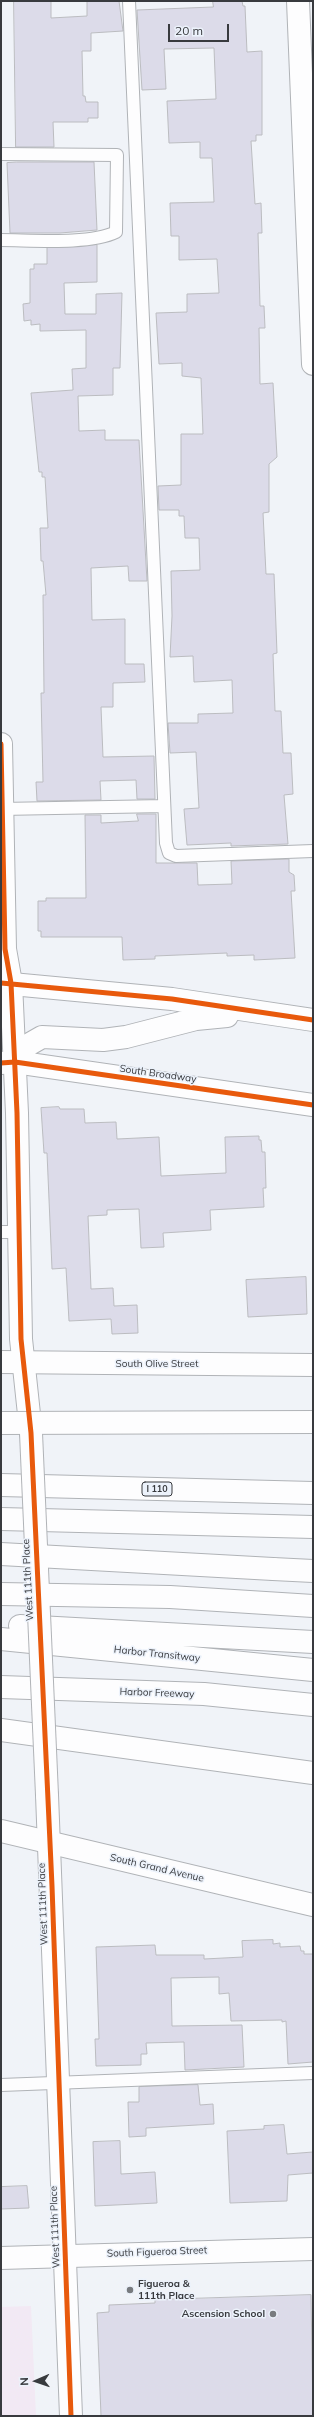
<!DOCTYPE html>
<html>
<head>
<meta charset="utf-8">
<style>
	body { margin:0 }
	#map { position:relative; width:314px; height:2417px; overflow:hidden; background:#f0f3f8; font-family:Mulish,sans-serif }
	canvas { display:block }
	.frame { position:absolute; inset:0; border:2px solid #383a3e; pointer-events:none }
	.north { position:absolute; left:16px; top:2361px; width:40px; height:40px; -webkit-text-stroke:3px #ecf2fb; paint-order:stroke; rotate:268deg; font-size:11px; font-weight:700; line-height:16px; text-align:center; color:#383a3e }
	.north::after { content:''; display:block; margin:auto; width:14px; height:18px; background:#383a3e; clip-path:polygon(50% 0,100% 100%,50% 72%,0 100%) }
	.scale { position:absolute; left:168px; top:24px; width:61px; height:18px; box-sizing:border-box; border:2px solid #383a3e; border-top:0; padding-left:5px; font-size:12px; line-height:14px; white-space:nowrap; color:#383a3e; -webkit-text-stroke:3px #ecf2fb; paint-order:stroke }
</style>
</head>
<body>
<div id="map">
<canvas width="314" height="2417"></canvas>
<div class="frame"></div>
<div class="north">N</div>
<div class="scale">20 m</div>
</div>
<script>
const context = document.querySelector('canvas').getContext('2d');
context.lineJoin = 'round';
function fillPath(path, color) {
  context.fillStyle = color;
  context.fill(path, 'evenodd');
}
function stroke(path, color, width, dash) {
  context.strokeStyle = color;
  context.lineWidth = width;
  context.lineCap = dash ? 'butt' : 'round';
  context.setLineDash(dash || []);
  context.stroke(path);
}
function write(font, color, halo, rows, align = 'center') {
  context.font = font + ' Mulish,sans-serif';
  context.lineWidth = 3;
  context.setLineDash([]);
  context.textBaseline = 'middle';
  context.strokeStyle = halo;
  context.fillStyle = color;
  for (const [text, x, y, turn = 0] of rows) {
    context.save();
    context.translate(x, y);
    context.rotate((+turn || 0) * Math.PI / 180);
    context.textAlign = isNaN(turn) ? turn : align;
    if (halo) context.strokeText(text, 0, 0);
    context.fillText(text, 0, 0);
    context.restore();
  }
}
fillPath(new Path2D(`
	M31,2306L36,2416H1V2307Z`), '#f2e9f4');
const building = new Path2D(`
	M14,1H51V18L87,16V1H119L123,31L91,33V51H82L83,96H85L86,102H98V118H88V122H53L54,147H16Z
	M213,1H242L243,6H245L247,52L262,51V135H256V141H251L255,204L261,203L262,233H258L260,306H264L265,328H259L260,384L273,383L277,457L269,464V512L263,513L266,574H274L277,653L273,654L275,711H281L283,753H291L293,794L284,795L288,844L231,846V843L187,845L184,809L199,808L196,752L170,753L168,723H198V714L233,713L232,680L194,682L193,656L170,657L172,616L171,571L200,570L199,538H185L184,516H179V510H159L158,486L181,485V434H203L201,378L182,376V363L159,364L156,313L187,312V294L219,293L217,259L179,260V236H171L170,203L214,202L212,158H200V142L169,143L167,101L216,99L214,48L164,49L166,89L142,90L137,10L213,7Z
	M17,162H94L97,230L60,233H10L7,163Z
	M97,245V282L64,283L65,314H96V294L122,293L120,368H113V395L78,396L79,431L105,430V440H139L147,581H129L128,566L91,568L92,620L125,619V664H144L145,682L113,683V707H101L103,757L154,756L155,799H137L136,780L100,781L101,800L37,801L36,782H43L41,693H44L43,595H46L43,561H41L40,528H48L45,477H42V472H39L31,393L73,390L72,369L86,368V330L40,331V324L31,325V320L24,321L23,304L30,303V269H34V264H47V248Z
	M137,814H156V863H197L198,885L232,884L231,861L289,859V872L294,875L295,891H291L295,958L254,960V955L227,956V953L155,956V959L123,960L122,937H41V931H38V901H46V898H86L85,815H101V823L138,821Z
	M59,1107L60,1109H84L85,1123L116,1122L117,1139L159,1137L161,1176L226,1173L225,1137L259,1136V1140H261L262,1152H265L266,1188H263L264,1207L210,1210L211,1230L163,1233L164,1247L141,1248L139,1209L107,1210V1215L88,1216L91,1289L113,1288L114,1306L137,1305L138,1333L112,1334L111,1319L69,1321L66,1268L52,1269L47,1153H44L41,1108Z
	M306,1277L307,1314L248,1317L246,1280Z
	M273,1940V1944L280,1943V1947L300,1946L301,1951H304V1954H313V2062L288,2064L286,2021L282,2022V2020L231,2021L229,1993L219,1994V1977L171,1978L172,2026L242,2025L244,2067L185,2070L184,2042L146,2043L147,2054H141V2065L96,2066L95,2039H99L96,1947L155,1945L156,1955H204V1959L243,1957L242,1941Z
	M198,2085L200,2105L213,2104L214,2124L146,2128V2136L129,2137L128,2102H139V2087Z
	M284,2125L287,2154L313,2152V2173L288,2175L287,2201L230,2203L227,2131L264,2129V2126Z
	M120,2141L121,2174L155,2172L157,2203L95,2206L93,2142Z
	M27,2186L29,2208L1,2209V2187Z
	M311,2295L313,2416H101L97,2313L109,2312V2305L155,2303V2300Z`);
fillPath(building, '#dcdbe9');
stroke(building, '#bbbcc0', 1);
const service = new Path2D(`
	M129,1L166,843L169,853L176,856L313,851
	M1,154L117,155L116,232C90,245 31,240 1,240
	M1,809L164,806
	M1,1232H19
	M1,2085L313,2073`);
const minor = new Path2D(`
	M298,1L313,364`);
const tertiary = new Path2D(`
	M1,744L5,949L11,983L17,1113L21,1339L31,1433
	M47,1795L71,2416`);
const secondary = new Path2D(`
	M1,983L172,999L313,1020
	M1,1010L11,983
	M15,1062L28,1045L42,1037L103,1040L126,1037L196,1019L227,1016
	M1,1063L15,1062L313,1105
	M1,2258L313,2249`);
const primary = new Path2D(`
	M1,1362L313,1365
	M1,1831L313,1905`);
const motorway = new Path2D(`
	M1,1485L313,1493
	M1,1519L313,1527
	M273,1569L313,1571
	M20,1626L313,1642
	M1,1639L313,1670
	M1,1687L204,1694L313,1705
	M1,1730L313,1773`);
stroke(service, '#b0b3b7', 14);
stroke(minor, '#b0b3b7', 24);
stroke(tertiary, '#b0b3b7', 24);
stroke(secondary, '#b0b3b7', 24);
stroke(primary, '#b0b3b7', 24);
stroke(motorway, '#b0b3b7', 24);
stroke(service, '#fdfdfe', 12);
stroke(minor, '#fdfdfe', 22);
stroke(tertiary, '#fdfdfe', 22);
stroke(secondary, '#fdfdfe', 22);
stroke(primary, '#fdfdfe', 22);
stroke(motorway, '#fdfdfe', 22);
const tertiaryBridge = new Path2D(`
	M31,1433L47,1795`);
const motorwayBridge = new Path2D(`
	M1,1423L313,1422
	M1,1554L273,1569
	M1,1594L170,1597L313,1606`);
stroke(tertiaryBridge, '#b0b3b7', 24, []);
stroke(motorwayBridge, '#b0b3b7', 24, []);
stroke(tertiaryBridge, '#fdfdfe', 22);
stroke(motorwayBridge, '#fdfdfe', 22);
stroke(new Path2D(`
	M1,744L5,949L11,983L17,1113L21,1339L31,1433L52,1886L71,2416
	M1,983L172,999L313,1020
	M1,1063L15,1062L313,1105`), '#e8590c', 5);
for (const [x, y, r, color] of [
	[130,2290,4,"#787b7f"],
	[273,2314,4,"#787b7f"]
]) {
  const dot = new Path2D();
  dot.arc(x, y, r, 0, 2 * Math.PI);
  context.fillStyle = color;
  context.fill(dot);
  stroke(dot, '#ecf2fb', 1.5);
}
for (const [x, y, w] of [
	[157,1489,30]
]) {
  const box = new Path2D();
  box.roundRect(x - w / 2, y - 7, w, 14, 3);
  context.fillStyle = '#ecf2fb';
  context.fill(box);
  stroke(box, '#383a3e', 1);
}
write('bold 9px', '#383a3e', null, [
	["I 110",157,1489]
]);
write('10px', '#383a3e', '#ecf2fb', [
	["South Broadway",158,1074,8],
	["South Olive Street",157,1364],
	["West 111th Place",28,1580,-93],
	["Harbor Transitway",157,1654,6],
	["Harbor Freeway",157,1693,2],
	["South Grand Avenue",157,1868,13],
	["West 111th Place",43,1904,-92],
	["West 111th Place",55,2227,-92],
	["South Figueroa Street",157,2252,-2]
]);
write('bold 10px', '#383a3e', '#ecf2fb', [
	["Figueroa &",138,2284],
	["111th Place",138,2296],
	["Ascension School",265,2314,"right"]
], 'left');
</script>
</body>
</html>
